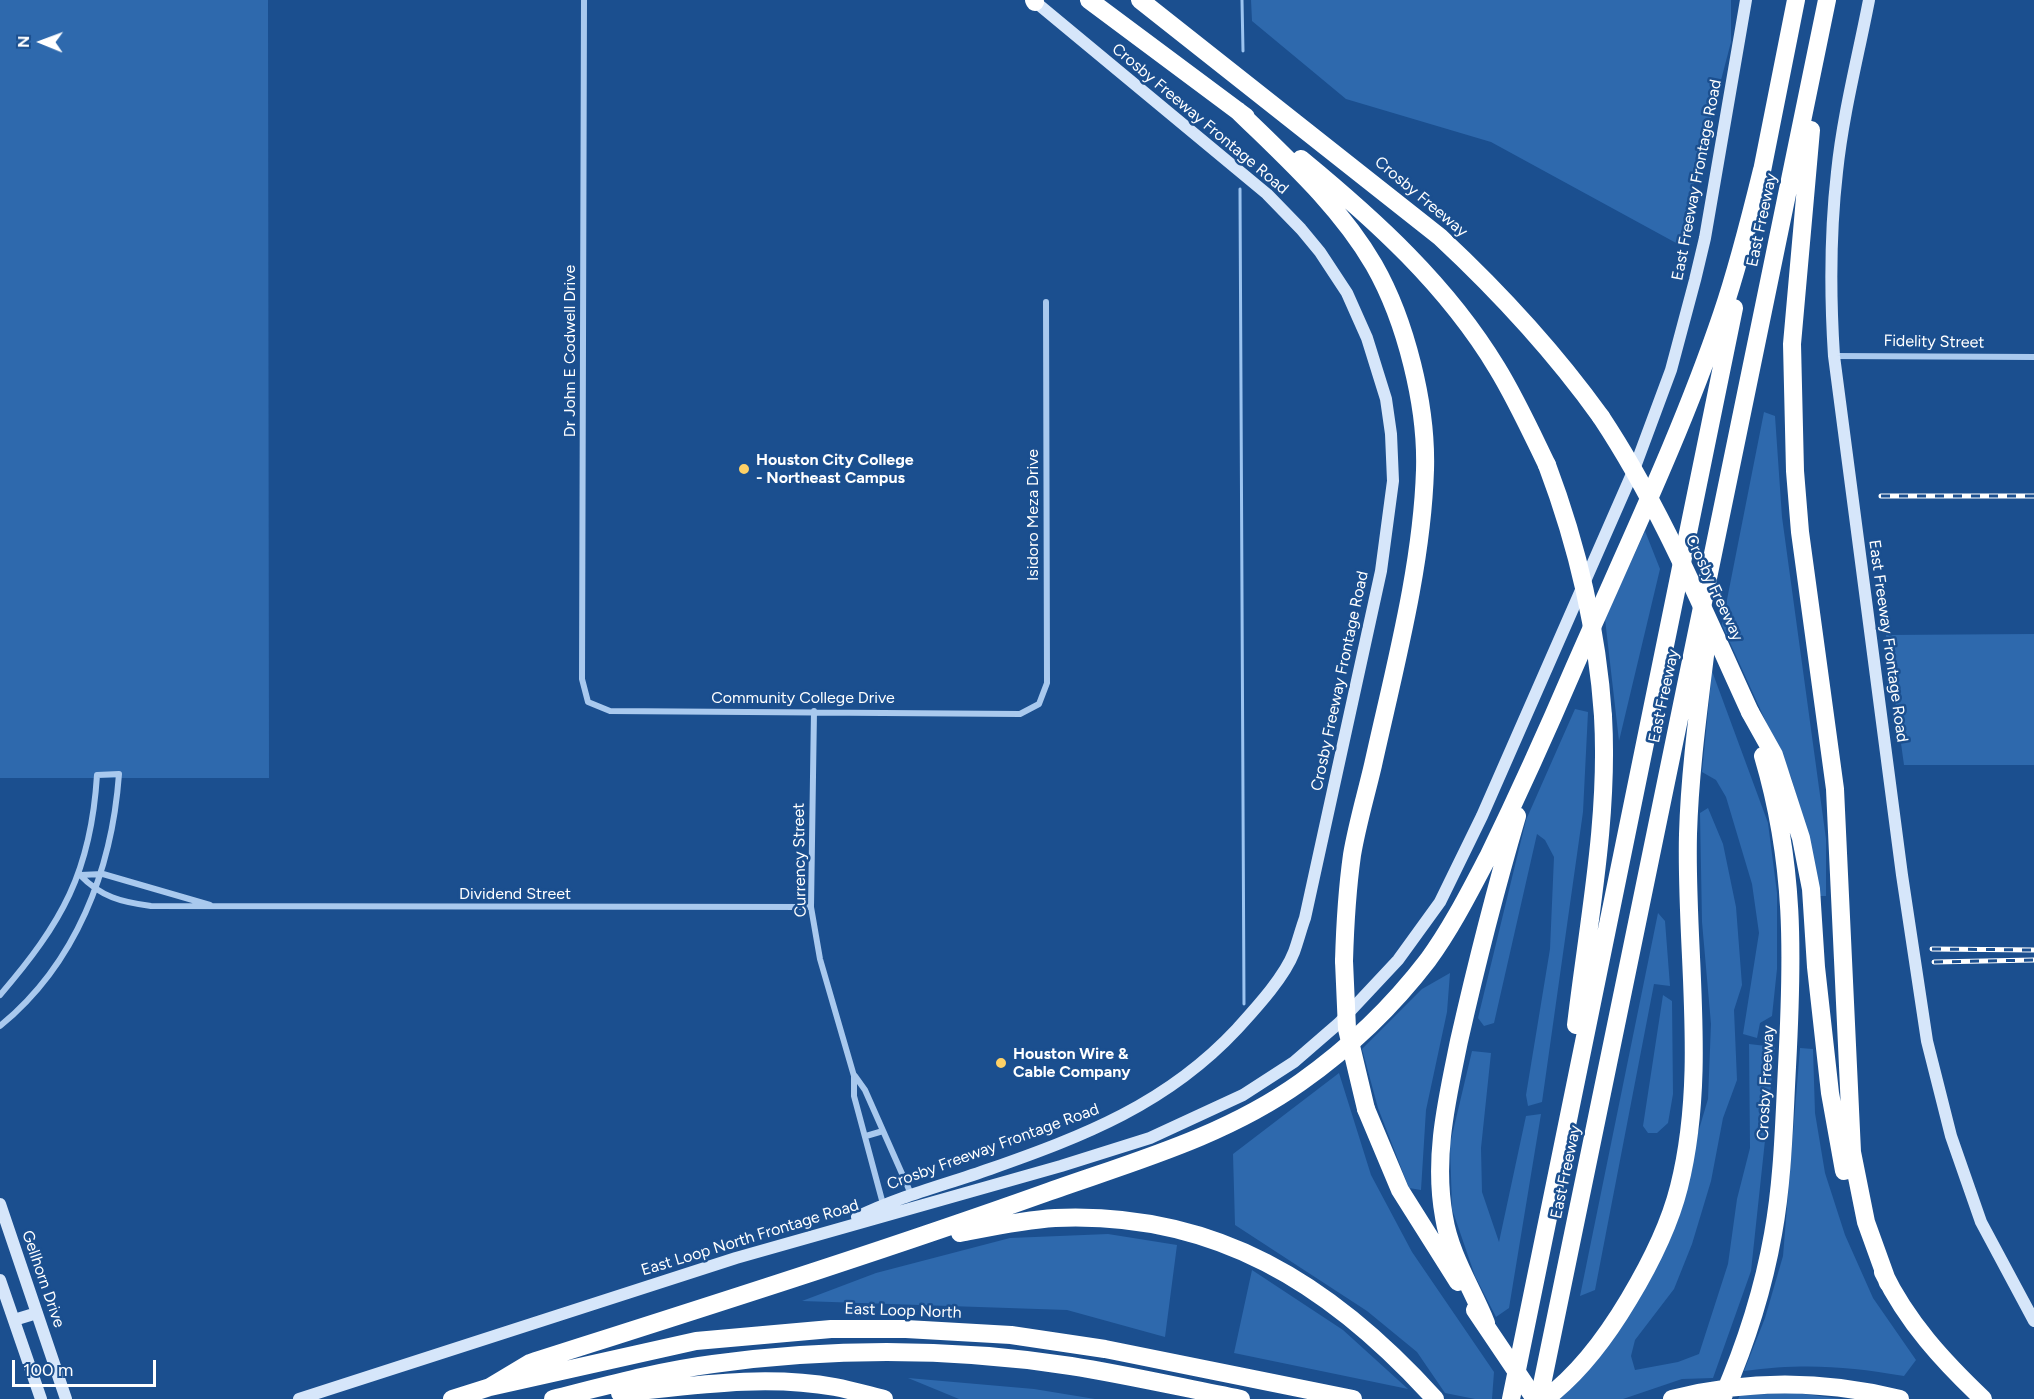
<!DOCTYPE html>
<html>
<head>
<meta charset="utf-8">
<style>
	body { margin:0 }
	#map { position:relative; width:2034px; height:1399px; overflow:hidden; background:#1b4f8f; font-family:Figtree,sans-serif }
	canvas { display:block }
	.north { position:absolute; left:12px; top:12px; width:60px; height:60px; -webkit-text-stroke:4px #1b4f8f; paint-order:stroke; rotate:271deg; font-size:16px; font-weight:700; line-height:24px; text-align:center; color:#fff }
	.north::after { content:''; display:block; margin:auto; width:21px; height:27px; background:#fff; clip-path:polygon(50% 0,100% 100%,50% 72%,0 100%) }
	.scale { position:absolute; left:12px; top:1360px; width:144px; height:27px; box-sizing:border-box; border:3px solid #fff; border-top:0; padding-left:8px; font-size:18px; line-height:21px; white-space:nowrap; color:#fff; -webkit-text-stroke:4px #1b4f8f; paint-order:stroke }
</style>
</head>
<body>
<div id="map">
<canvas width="2034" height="1399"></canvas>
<div class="north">N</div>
<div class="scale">100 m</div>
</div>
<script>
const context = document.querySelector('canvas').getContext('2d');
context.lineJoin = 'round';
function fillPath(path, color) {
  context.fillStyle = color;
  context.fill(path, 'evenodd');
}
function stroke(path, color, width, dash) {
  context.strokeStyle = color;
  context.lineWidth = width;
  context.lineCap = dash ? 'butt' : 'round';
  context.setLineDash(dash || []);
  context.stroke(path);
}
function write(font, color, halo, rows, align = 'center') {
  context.font = font + ' Figtree,sans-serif';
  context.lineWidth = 5;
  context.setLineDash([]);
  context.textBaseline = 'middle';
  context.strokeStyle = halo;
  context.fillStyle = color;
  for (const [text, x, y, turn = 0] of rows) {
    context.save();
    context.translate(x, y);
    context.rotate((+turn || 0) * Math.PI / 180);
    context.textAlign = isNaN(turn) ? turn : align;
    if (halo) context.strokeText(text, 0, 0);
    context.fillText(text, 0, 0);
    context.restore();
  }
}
fillPath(new Path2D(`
	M0,0H268L269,778H0Z
	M1251,0H1731V42L1678,244L1491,142L1346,99L1252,21Z
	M1764,412L1775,416L1782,517L1826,839V896H1820L1811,848L1791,777L1722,625Z
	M1645,531L1660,569L1619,741L1605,619Z
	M2034,634V765H1904L1886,635Z
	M1712,671L1768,823L1777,893V969L1772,1016L1760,1023L1757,1038L1743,1034L1759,933L1752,884L1726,797L1716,780L1702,772Z
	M1575,709L1588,712L1583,812L1542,1102L1528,1106L1526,1095L1550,949L1554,857L1545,840L1537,834L1494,1023L1484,1026L1478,1018L1526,820Z
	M1708,808L1723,844L1736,907L1742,985L1734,1010L1737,1080L1723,1118L1711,1181L1692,1244L1674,1289L1635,1340L1631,1356L1635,1370L1678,1362L1699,1354L1728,1264L1737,1199L1750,1148L1749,1044L1775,1047L1751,1271L1713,1378L1682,1379L1623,1399H1554L1609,1343L1695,1143L1708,1099L1711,1024L1702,922L1700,813Z
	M1658,913L1665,921L1670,986L1654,984L1595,1290L1580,1296Z
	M1450,973L1447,1012L1426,1110L1421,1190L1409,1188L1378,1108L1362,1049L1422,989Z
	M1663,995L1672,1001L1673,1094L1668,1123L1657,1133H1648L1643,1126Z
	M1800,1048L1813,1049L1815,1113L1825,1173L1845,1235L1873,1298L1916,1360L1904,1376C1846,1366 1803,1363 1744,1371L1765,1318L1783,1256Z
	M1472,1051L1491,1053L1481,1148L1482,1192L1499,1242L1526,1116L1541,1114L1509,1308L1496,1317L1475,1276L1452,1209L1450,1144Z
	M1339,1073L1371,1175L1412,1252L1494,1372L1492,1399H1475L1445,1393L1417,1352L1367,1311L1235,1225L1233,1154Z
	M1108,1234L1177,1245L1165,1337L1067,1310L802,1301L876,1273L1010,1238Z
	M1252,1270L1343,1330L1408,1389L1234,1353Z
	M908,1378L1034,1389L1095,1399H959Z
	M1797,1393L1841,1399H1738L1740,1395Z`), '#2e69ad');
stroke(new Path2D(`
	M1242,0L1243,51
	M1240,189L1244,1004`), '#9cc4f0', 3);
stroke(new Path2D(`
	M584,0L582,679L588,702L610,711L1020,714L1039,704L1047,683L1046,302
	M1834,356L2034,357
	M814,711L811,907L820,959L854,1076V1096L883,1204
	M80,875C101,897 121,902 151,906L811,907
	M80,875L103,874L210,905
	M0,995C62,923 91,872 97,775L119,774C112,870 76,964 0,1026
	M855,1076L865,1090L911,1194
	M866,1136L883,1131`), '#a9c9ee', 6);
stroke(new Path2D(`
	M1869,0C1858,57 1843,114 1837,172C1830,233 1830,294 1834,356L1902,875L1927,1041L1951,1136L1981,1222L2034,1321
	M0,1204L66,1399
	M857,1217C900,1196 945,1185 990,1169C1084,1136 1167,1104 1237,1029C1255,1009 1284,978 1294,952C1298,941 1301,929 1305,918L1381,571L1393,481L1391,434L1386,399L1367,338L1347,293L1320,252L1301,229L1267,194L1033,0
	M0,1280L41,1399
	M14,1320L37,1313
	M299,1399L736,1258L1061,1166L1150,1138L1243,1095L1294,1062L1339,1023L1398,960L1440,902L1482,816L1635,467L1671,370L1695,280L1705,238L1746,0`), '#d6e6fa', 12);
stroke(new Path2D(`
	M1034,0L1035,2
	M1089,0L1246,117
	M1140,0L1440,237C1499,292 1553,350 1601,417
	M1237,110C1286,158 1339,205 1374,265C1406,321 1427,406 1425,470C1422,567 1394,670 1373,765C1366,795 1357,825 1352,855C1347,891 1345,926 1344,961
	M1811,130L1792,344L1795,471L1800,532L1835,789L1852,1152L1866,1222L1888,1283
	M1301,159C1375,220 1447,285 1497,368C1516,399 1531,432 1547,465
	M1760,181L1796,0
	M1750,712L1774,755L1801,838L1811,889L1816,967L1830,1093L1844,1171
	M1576,1025C1588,923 1609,819 1603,716
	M1366,1109L1400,1190L1458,1282
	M960,1233C991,1227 1023,1220 1055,1218C1215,1211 1331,1284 1435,1399
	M1883,1272C1907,1322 1943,1361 1983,1399
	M1486,1323C1472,1288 1450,1255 1444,1217C1433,1157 1447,1100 1459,1041C1476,966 1495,891 1517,816
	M490,1387L530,1363C702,1308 874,1254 1045,1193C1132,1162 1224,1137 1301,1082C1349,1048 1392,1007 1428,960C1452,927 1470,891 1489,855C1519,793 1547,731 1574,668C1625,551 1681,435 1722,314C1738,267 1750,219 1762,170
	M620,1393C690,1386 764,1374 835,1387C851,1390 868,1395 884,1399
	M452,1399L490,1387L696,1341L831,1329H906L1011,1335L1105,1349L1353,1399
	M553,1399C605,1386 659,1371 713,1364C831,1348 953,1348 1071,1366C1128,1375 1184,1388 1241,1399
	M1511,1399L1734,308
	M1539,1399L1827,0
	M1545,1399C1580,1373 1607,1336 1629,1299C1650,1264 1669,1227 1679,1187C1708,1072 1685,951 1688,834C1690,766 1700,699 1708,631
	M1672,1399C1749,1379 1824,1380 1900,1399
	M1722,1399C1745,1346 1763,1291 1773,1234C1783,1179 1784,1122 1787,1067C1793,955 1795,864 1763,756`), '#fff', 18);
const rail = new Path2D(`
	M1881,496H2034
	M1932,949L2034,950
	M1934,962L2034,960`);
stroke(rail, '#fff', 5);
stroke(rail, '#1b4f8f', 3, [9]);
stroke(new Path2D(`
	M1601,417C1662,509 1704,612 1750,712
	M1547,465C1578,547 1597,629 1603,716
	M1344,961L1347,1029L1366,1109
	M1475,1310L1535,1399`), '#fff', 18);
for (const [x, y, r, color] of [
	[744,469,6,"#ffd166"],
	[1001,1063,6,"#ffd166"]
]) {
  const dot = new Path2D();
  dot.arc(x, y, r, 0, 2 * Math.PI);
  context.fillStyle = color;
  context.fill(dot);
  stroke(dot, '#1b4f8f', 2);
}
write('16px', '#fff', '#1b4f8f', [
	["Crosby Freeway Frontage Road",1200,119,40],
	["East Freeway Frontage Road",1697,180,-79],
	["Crosby Freeway",1421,197,40],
	["East Freeway",1762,220,-78],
	["Fidelity Street",1934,342,1],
	["Dr John E Codwell Drive",570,351,-90],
	["Isidoro Meza Drive",1033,515,-90],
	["Crosby Freeway",1714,588,65],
	["East Freeway Frontage Road",1888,641,82],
	["Crosby Freeway Frontage Road",1340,681,-78],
	["East Freeway",1664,696,-78],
	["Community College Drive",803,698],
	["Currency Street",800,860,-91],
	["Dividend Street",515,894],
	["Crosby Freeway",1766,1083,-87],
	["Crosby Freeway Frontage Road",993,1147,-20],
	["East Freeway",1566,1172,-78],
	["East Loop North Frontage Road",750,1238,-17],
	["Gellhorn Drive",43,1279,71],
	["East Loop North",903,1311,2]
]);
write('bold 16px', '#fff', '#1b4f8f', [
	["Houston City College",756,460],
	["- Northeast Campus",756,478],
	["Houston Wire &",1013,1054],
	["Cable Company",1013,1072]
], 'left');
</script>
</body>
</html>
